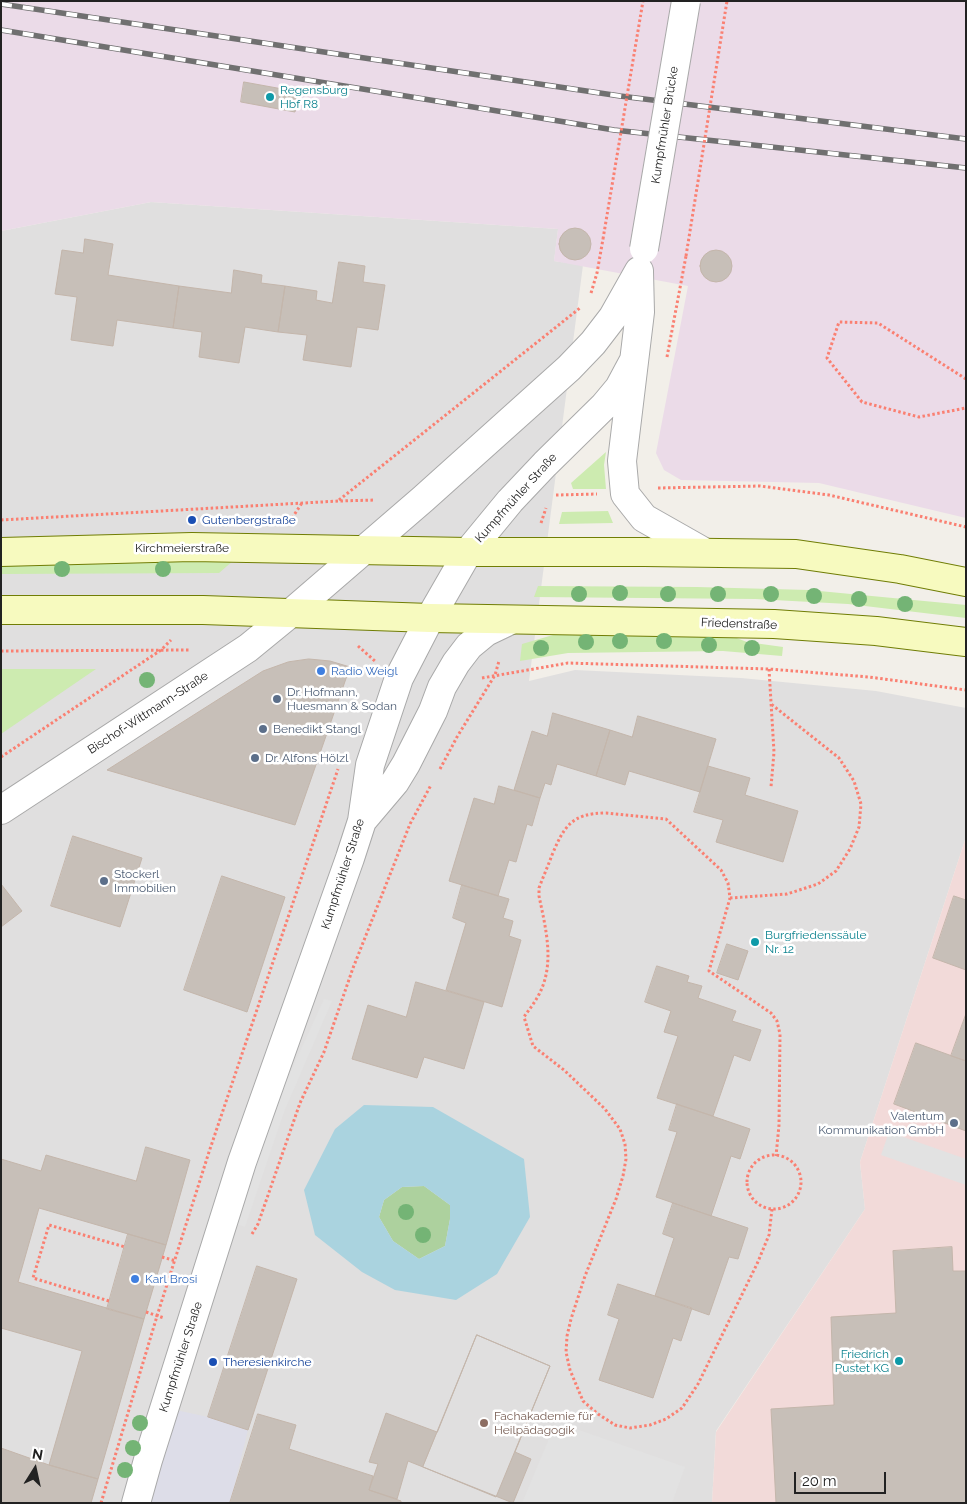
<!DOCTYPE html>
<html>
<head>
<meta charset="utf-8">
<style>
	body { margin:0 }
	#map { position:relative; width:967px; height:1504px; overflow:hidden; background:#f2efe9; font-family:Raleway,sans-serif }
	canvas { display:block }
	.frame { position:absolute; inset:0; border:2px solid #222; pointer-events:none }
	.north { position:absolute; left:10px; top:1444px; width:50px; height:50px; -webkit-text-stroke:4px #fff; paint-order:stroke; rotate:10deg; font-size:14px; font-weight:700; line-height:20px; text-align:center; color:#222 }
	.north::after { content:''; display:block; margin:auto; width:18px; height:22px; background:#222; clip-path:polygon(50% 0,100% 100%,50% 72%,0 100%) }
	.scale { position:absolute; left:794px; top:1472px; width:92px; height:22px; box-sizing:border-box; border:2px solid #222; border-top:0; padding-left:6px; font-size:15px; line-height:18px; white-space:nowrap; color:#222; -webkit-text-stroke:4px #fff; paint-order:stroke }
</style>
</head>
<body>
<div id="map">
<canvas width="967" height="1504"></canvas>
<div class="frame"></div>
<div class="north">N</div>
<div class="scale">20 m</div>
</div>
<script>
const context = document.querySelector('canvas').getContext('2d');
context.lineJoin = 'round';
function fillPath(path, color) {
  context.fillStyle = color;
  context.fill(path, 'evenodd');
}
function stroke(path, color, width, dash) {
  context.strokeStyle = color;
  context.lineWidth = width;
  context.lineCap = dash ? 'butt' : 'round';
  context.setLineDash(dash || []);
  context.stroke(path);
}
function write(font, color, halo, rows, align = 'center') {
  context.font = font + ' Raleway,sans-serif';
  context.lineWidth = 5;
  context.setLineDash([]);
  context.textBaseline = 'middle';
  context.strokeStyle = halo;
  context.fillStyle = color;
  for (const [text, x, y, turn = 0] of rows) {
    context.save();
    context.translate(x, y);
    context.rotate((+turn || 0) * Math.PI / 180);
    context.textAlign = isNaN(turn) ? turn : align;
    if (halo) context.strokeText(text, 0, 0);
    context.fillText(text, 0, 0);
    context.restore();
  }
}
fillPath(new Path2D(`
	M151,202L558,229L554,261L583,265L529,681L575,670L741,678L876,691L966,708V837L860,1162L865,1209L716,1431L712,1503H1V231Z`), '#e0dfdf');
fillPath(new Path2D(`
	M966,837V1503H712L716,1432L865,1209L860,1162Z`), '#f2dad9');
fillPath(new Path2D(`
	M1,1H966V518L819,483L681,480L664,470L656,453L688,286L554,261L558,229L151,202L1,231Z`), '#ebdbe8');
fillPath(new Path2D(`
	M606,452L604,465L606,489H573L571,483Z
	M608,511L613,523L559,524L562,512Z
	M234,560L219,573L1,574V563Z
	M538,586L697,587L809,590L966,605V618L848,604L755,599L534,597Z
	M726,634L747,642L783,647L782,656L723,651L568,653L520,661L522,644L553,635Z
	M1,669H96L1,734Z`), '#cdebb0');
fillPath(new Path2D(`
	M424,1186L450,1205V1219L445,1246L419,1259L393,1241L379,1217L384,1200L402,1187Z`), '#add19e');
fillPath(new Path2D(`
	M324,999L332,1001L284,1112L245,1227L236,1224L274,1108Z
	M889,1132L966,1159V1185L881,1155Z
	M556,1422L685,1467L672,1503H522Z`), '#e2e2e2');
fillPath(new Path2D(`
	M176,1410L208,1417L248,1430L230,1503H147Z`), '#dddde8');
fillPath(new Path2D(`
	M364,1105L433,1107L524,1159L530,1217L497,1274L456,1300L395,1290L362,1272L315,1235L304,1190L335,1129ZM424,1186L450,1205V1219L445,1246L419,1259L393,1241L379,1217L384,1200L402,1187Z`), '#aad3df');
const building = new Path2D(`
	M244,82L299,92L295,112L241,102Z
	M559 244a16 16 0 1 1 32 0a16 16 0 1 1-32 0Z
	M85,239L113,244L108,275L179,286L173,328L117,320L113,346L71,340L77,297L55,294L62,250L83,253Z
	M700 266a16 16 0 1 1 32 0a16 16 0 1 1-32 0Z
	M339,262L365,266L363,282L385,285L378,330L357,327L351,367L303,360L307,335L278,332L285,286L317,291L316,300L332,303Z
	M234,270L262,275L261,283L285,286L278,332L245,327L239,363L199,357L202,332L173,328L179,286L231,293Z
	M309,659L330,661L350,667L295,825L107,770L263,671L288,662Z
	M553,713L610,730L596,776L557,764L551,785L545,783L540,798L514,790L532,731L547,736Z
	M638,716L716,739L700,792L629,771L625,785L596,776L610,730L632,737Z
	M708,766L750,778L745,795L798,811L783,862L716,842L723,820L694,812Z
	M499,786L540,798L532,826L527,824L516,862L509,860L498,896L449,881L474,798L494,804Z
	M73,836L142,858L120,927L51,906Z
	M222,876L285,897L247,1012L184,990Z
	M1,884L22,911L1,927Z
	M462,885L509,899L503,918L513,921L509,936L521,940L502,1007L446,990L466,923L453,918Z
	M954,896L966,900V970L933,958Z
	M727,944L748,951L738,980L717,973Z
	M657,966L689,976L687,982L702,986L698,998L736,1011L732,1021L761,1030L750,1061L734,1055L713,1116L657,1098L678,1036L664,1032L671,1011L645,1002Z
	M416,982L484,1002L464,1069L424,1057L417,1078L352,1059L368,1005L406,1017Z
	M966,1014V1061L951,1056Z
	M916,1043L966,1061V1131L894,1104Z
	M677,1104L750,1129L740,1159L731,1156L711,1216L656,1197L677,1132L669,1130Z
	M146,1147L190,1160L166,1245L39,1208L18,1282L144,1319L98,1479L49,1465L82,1351L1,1328V1159L41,1171L46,1155L136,1181Z
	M673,1203L748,1228L738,1259L729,1257L709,1315L655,1296L674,1238L663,1234Z
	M128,1234L166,1245L144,1319L107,1309Z
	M952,1247L953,1271H966V1503H776L771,1409L834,1405L831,1317L896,1313L893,1251Z
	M257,1266L297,1279L248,1430L208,1417Z
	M618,1284L692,1308L681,1341L673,1338L653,1398L599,1380L619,1319L608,1315Z
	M477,1335L550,1366L515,1452L531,1459L513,1503L408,1461L397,1499L369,1490L378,1464L369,1462L386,1413L437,1432Z
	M477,1335L550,1366L496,1497L423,1467Z
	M258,1414L296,1425L289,1449L373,1476L369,1490L401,1501V1503H230Z
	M1,1448L49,1465L98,1479L91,1503H1Z`);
fillPath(building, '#c7bfb8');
stroke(building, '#c4b6ab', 1);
const tertiary = new Path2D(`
	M639,272L640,312L622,461L625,494L644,518L704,552
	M1,810L248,648L292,612L423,499L569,368L593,343L613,317L639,271
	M362,821L395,782L406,764L433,711L442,687L456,663L469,646L486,632L511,620
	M136,1503L148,1460L242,1162L350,858L362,821L370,765L399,678L430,618L468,552L510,501L545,464L604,406L619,388L634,360`);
const secondary = new Path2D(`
	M1,552L192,547L468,552H644L796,554L900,569L966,582
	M1,610H203L430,618L774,624L876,631L966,642`);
stroke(tertiary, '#a9a9a9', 30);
stroke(secondary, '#707d05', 30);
stroke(new Path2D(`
	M591,293L597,273L603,239
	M667,357L686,256
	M966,379L878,323L839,322L827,358L862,402L919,417L966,408
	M658,488L760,486L829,495L966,527
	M556,495L597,494
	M339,500L580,308
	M292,518L302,503
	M1,520L339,501L375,500
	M541,523L546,508
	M358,646L376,662
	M1,651L191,650
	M769,669L774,752L771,787
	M482,678L568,663L769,669L869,677L966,690
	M1,757L161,650L171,640
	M440,769L457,737L495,675L499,661
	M730,898L787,894L818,884L836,871L850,849L859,827L861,804L854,781L839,758L771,704
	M747 1182a27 27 0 1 1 54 0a27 27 0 1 1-54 0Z
	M772,1209L769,1235L757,1264L698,1384L682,1408L666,1419L650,1425L630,1428L615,1425L598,1414L583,1401L570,1370L566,1352L567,1336L571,1319L585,1276L616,1199L623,1176L626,1159L625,1144L620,1129L605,1109L564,1070L533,1046L524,1017C528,1011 533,1005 537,998C556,966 546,930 539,896V888C543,877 548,866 552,855C564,827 571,813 606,813L666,819L721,870L728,883L730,898L709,971L771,1013L777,1021L780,1034L779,1125L776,1156
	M252,1234L258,1224L300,1103L324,1052L353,968L410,824L431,785
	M162,1257L176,1261
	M109,1301L33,1278L49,1225L125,1247
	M146,1312L164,1318
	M101,1503L157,1316L209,1152L338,769`), '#fa8072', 3, [2.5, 2.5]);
stroke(tertiary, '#fff', 28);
stroke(secondary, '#f7fabf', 28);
const rail = new Path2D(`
	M1,4L620,96L966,139
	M1,30L614,130L966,168`);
stroke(rail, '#707070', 5.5);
stroke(rail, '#fff', 4, [11]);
const tertiaryBridge = new Path2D(`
	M644,249L686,1`);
stroke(tertiaryBridge, '#a9a9a9', 30, []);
stroke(new Path2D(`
	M603,239L643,1
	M686,256L727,1`), '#fa8072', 3, [2.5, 2.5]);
stroke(tertiaryBridge, '#fff', 28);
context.fillStyle = '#74b475';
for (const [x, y] of [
	[62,569],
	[163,569],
	[620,593],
	[579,594],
	[668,594],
	[718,594],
	[771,594],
	[814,596],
	[859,599],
	[905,604],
	[620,641],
	[664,641],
	[586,642],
	[709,645],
	[541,648],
	[752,648],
	[147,680],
	[406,1212],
	[423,1235],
	[140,1423],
	[133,1448],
	[125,1470]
]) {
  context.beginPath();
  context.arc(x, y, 8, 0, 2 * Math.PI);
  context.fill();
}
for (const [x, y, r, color] of [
	[270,97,5,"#0f9aa8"],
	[192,520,5,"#1a4fb4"],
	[321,671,5,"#3f7fe0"],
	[277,699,5,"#5c6f8a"],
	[263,729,5,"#5c6f8a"],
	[255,758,5,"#5c6f8a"],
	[104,881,5,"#5c6f8a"],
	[755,942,5,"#0f9aa8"],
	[954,1123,5,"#5c6f8a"],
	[135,1279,5,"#3f7fe0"],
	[899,1361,5,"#0f9aa8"],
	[213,1362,5,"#1a4fb4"],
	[484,1423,5,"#8d6e63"]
]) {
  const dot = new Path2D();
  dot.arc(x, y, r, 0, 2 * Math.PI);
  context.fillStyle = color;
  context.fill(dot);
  stroke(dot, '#fff', 2);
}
write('12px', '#0d838f', '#fff', [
	["Regensburg",280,90],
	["Hbf R8",280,104],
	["Burgfriedenssäule",765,935],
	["Nr. 12",765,949],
	["Friedrich",889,1354,"right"],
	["Pustet KG",889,1368,"right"]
], 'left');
write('12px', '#222', '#fff', [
	["Kumpfmühler Brücke",665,125,-81],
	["Kumpfmühler Straße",516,498,-48],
	["Kirchmeierstraße",182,548],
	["Friedenstraße",739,624,2],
	["Bischof-Wittmann-Straße",148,713,-33],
	["Kumpfmühler Straße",343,874,-72],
	["Kumpfmühler Straße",181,1357,-72]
]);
write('12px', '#164399', '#fff', [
	["Gutenbergstraße",202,520],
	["Theresienkirche",223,1362]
], 'left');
write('12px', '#366cbe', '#fff', [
	["Radio Weigl",331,671],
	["Karl Brosi",145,1279]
], 'left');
write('12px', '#4e5e75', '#fff', [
	["Dr. Hofmann,",287,692],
	["Huesmann & Sodan",287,706],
	["Benedikt Stangl",273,729],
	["Dr. Alfons Hölzl",265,758],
	["Stockerl",114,874],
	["Immobilien",114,888],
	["Valentum",944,1116,"right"],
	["Kommunikation GmbH",944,1130,"right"]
], 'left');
write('12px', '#785e54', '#fff', [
	["Fachakademie für",494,1416],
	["Heilpädagogik",494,1430]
], 'left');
</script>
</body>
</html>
